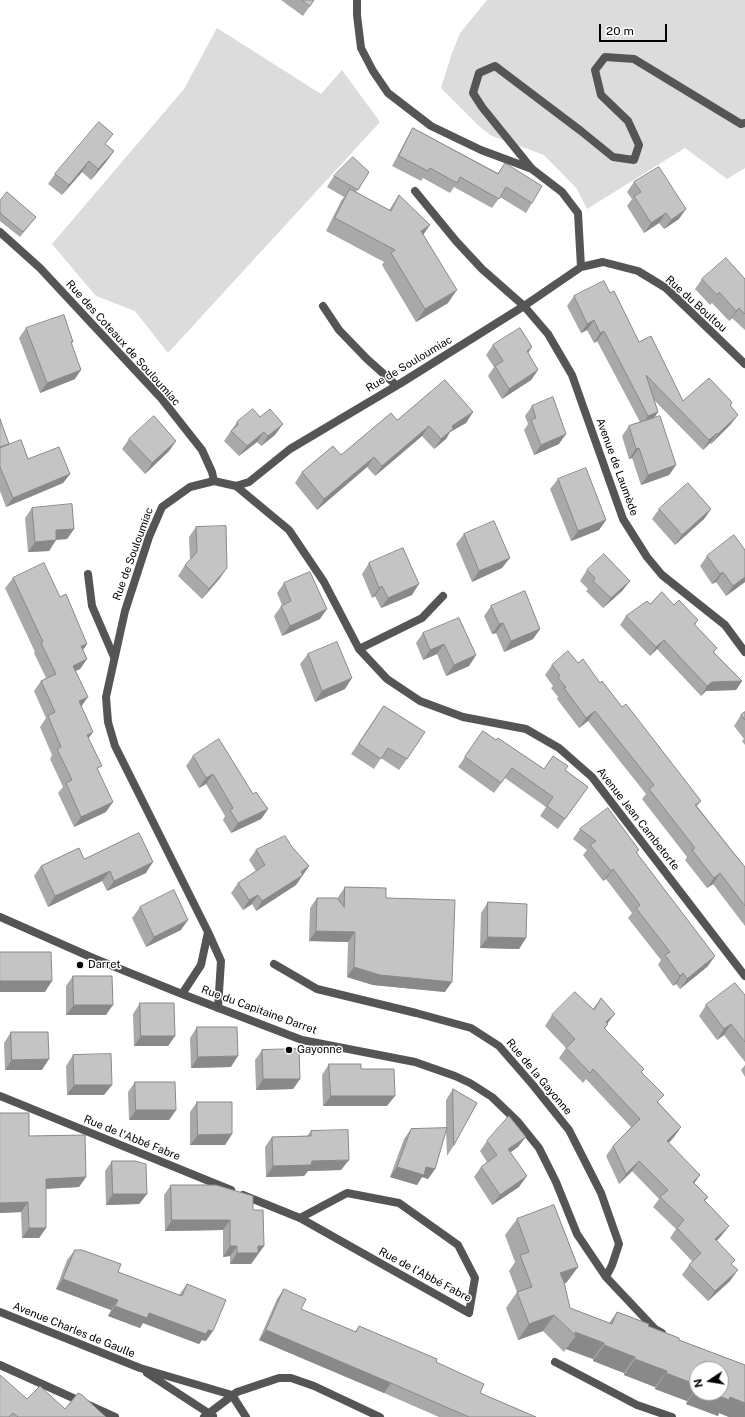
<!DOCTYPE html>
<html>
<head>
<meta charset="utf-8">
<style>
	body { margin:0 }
	#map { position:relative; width:745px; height:1417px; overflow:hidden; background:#fff; font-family:"Public Sans",sans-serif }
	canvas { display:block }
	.north { position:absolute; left:689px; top:1361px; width:40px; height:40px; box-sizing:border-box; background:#fff; border:1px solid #999; border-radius:50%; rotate:258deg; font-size:11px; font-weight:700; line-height:16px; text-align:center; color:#000 }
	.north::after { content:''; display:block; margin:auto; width:14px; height:18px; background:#000; clip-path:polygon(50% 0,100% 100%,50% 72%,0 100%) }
	.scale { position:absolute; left:599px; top:24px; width:68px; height:18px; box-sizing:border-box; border:2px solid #000; border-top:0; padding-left:5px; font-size:12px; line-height:14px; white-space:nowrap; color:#000; -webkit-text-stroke:3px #fff; paint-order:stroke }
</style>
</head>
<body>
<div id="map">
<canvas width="745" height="1417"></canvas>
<div class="north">N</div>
<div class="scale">20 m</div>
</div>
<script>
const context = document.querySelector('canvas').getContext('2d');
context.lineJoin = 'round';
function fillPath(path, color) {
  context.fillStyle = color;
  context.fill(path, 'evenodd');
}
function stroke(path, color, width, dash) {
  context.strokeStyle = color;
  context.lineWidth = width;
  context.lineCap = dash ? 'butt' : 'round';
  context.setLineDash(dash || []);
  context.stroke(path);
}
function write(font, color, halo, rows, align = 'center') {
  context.font = font + ' "Public Sans",sans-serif';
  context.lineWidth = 3;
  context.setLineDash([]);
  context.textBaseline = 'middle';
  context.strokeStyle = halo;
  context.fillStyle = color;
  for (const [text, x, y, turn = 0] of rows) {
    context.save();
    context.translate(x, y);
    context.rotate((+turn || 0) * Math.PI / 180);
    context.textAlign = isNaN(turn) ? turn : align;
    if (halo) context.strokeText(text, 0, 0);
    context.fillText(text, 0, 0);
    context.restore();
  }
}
fillPath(new Path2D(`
	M487,0H745V168L727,179L685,148L587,209L577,189L544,155L492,136L481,128L441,88L451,56L460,33Z
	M217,28L321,94L342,70L380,122L168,353L135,311L96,296L52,244L184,89Z`), '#dcdcdc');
stroke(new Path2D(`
	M532,169L482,107L473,93L479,73L495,66L581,131L613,157L634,160L639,145L628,121L601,95L595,70L605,57L634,59L741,124L745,123
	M415,191L456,241L482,269L524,306
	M323,306L339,330L367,359L396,385
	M88,574L92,606L114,657
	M555,1362L637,1405L672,1417`), '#555', 8);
stroke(new Path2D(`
	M357,0V15L361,48L373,71L388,93L431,126L481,150L532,169L562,192L578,213L581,267
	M0,232L40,268L161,398L202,450L212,472L214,481
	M524,306L548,334L572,375L623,519L647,557L662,575L725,625L745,652
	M236,486L289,530L324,582L359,649L387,679L420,701L463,717L526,729L559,748L592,777L745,976
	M359,649L422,618L443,596
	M0,917L93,958L182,994L302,1040L415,1062L455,1076L470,1083L492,1097L518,1122L539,1148L556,1182L577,1234L606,1277L655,1329L662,1333
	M208,932L115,746L108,722L106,697L125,611L149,537L162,507L190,487L214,481L236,486L249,482L290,449L401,383L524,306L581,267L603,262L638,271L666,288L745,364
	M274,964L317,989L416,1013L471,1028L499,1046L532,1084L569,1130L601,1193L619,1244L612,1265L606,1277
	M182,994L201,965L208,932L221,961L218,1008
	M0,1096L231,1190
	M243,1195L300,1218L469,1313L475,1278L458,1245L399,1203L347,1193L300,1218
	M0,1312L140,1368L232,1395
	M0,1365L115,1417
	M147,1373L213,1416
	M232,1395L246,1417
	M204,1417L237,1392L279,1378H291L314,1386L380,1417`), '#555', 8);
fillPath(new Path2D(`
	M281,0H314L303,16Z
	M413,128L498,173L505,163L532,203L526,213L500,197L492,208L454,187L450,193L423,178L421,181L392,166L407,138Z
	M106,145L114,151L106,162L91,180L82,172L62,195L48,184L55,174Z
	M369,172L356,192L389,210L399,195L423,235L448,303L416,322L382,265L384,262L326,231L341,201L344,197L327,187L334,176Z
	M634,182L679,219L664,229L659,223L644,233L627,206L632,199L627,192Z
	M0,201L36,217L20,237L0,221Z
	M702,279H745V330L732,318L729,321L712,303L710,305L695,289Z
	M610,293L639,342L683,401L730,406L731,424L711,444L710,443L703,450L654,400L658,412L654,418L676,465L669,475L641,485L632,458L629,459L622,436L629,426L640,422L597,341L594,343L587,330L581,333L567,306L574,296Z
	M26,328L72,344L75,379L40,393L19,338Z
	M493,345L532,347L528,353L538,370L531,380L502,399L488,376L494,367L486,355Z
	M532,406L559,444L534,455L524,430L528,424L525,416Z
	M473,412L466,423L450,432L446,439L434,449L422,436L375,476L367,467L317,510L295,483L302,472L341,455L397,420Z
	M260,417L275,435L261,446L257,442L239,456L224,441L237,422Z
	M0,419L8,445L28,459L70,474L63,483L6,507L0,491Z
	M129,439L176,441L169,451L145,474L122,449Z
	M558,479L606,520L599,530L571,541L550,489Z
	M32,508L74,529L67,539L56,540L49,551L28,552L25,518Z
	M659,509H711L704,519L675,545L652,519Z
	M196,527L220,578L202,599L178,576L185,565L190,560L189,537Z
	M464,534L502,568L472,582L456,544Z
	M745,550V582L726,596L716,582L712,584L700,566L707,556Z
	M369,563L412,595L381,608L375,596L372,598L362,574Z
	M587,570L630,581L622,591L603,608L586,591L588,589L580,581Z
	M13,578L60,597L87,644L83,650L87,659L80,669L75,671L82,706L89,739L98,771L106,812L74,827L58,793L63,787L50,759L52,755L40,727L46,718L34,691L41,681L46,678L34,653L35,652L5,588Z
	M284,583L320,619L282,636L274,616L282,605L277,593Z
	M650,604L674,605L698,620L695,625L717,648L714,652L742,681L736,690L706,691L701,696L657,649L650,656L620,625L626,616Z
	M491,606L540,629L533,639L504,652L496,633L492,634L484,616Z
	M423,633L476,655L469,666L446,676L437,654L423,660L416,643Z
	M308,654L345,689L315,702L300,664Z
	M578,663L600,683L622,707L701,801L697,806L745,867V926L713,884L707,888L685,860L687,857L642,799L646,794L588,721L579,728L557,699L558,697L551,688L553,686L545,675L552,665Z
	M384,706L407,759L399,770L381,758L374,769L351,754Z
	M745,712V745L742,741L744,739L734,726L741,715Z
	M483,731L496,740L544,769L565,770L588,787L558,829L540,816L546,807L505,778L494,793L458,767Z
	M193,756L253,794L268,809L261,819L231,833L223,820L225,816L206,784L199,788L186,766Z
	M580,829L637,853L708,966L680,989L676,984L673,986L658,965L661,960L628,918L632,913L606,879L603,881L583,855L587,850L573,839Z
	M292,847L309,866L296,885L256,911L252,904L243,910L231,893L238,883L256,871L249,860L256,850Z
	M84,859L146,873L107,891L102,881L48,907L34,876L41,866Z
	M345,887L386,898L445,992L373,985L347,977L348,942L309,941L310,908L317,898L338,900V897Z
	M488,902L526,938L519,949L480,948L481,913Z
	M140,907L181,930L146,947L132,918Z
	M73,976L106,1015H66V986Z
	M745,995V1062L724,1035L717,1040L699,1016L706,1005Z
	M601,998L608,1024L605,1029L642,1072L659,1103L681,1127L674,1137L669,1143L694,1183L708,1197L705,1201L729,1226L717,1241L732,1265L730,1281L708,1301L682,1275L689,1265L692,1261L670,1238L676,1229L653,1207L659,1199L632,1171L619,1184L606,1156L613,1146L631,1127L586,1079L583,1083L559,1058L566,1048L545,1026L552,1015L593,1009Z
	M140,1003L175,1036L168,1046H134L133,1014Z
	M197,1027L231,1067L191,1068L190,1038Z
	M11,1032L42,1070H5L4,1043Z
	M262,1050L300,1079L293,1089L256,1090L255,1060Z
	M73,1055L104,1095H67L66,1066Z
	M329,1064L361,1069L387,1106H323L322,1075Z
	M745,1065V1077L741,1070Z
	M135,1082L176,1110L169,1120H129L128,1092Z
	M453,1089L454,1145L447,1156L446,1130L435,1169L428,1179L422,1177L417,1185L390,1177L404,1139L411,1129L446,1128V1100Z
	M197,1102L232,1134L225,1145H190V1112Z
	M0,1113L29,1136L86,1177L79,1187L46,1189V1228L39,1238H22L21,1212L0,1213Z
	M311,1131L341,1170L308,1171L304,1176L266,1177L265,1147L272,1137L307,1136Z
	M487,1141L518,1147L511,1152L519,1187L492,1205L474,1177L481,1167L487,1162L480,1151Z
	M112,1161L147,1194L139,1204L106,1205L105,1171Z
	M171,1185L253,1210L264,1246L251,1264H230V1256L223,1257V1230L165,1231L164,1195Z
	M554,1205L578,1267L566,1283H564L570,1308L609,1323L617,1312L649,1324L648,1326L679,1338V1340L745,1365V1417H729L719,1413L718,1416L686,1404L687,1401L655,1389V1387L624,1375V1373L593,1361V1359L566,1349L564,1352L543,1331L518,1340L506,1308L517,1292L509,1271L515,1262L505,1235L517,1219ZM697,1369H721V1393H697Z
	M75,1250L118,1272L179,1295L187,1284L206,1341L202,1340L199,1344L143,1323L140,1328L108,1316L111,1310L56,1289L67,1260Z
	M284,1289L301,1309L355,1332L359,1326L436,1362L480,1393L536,1417H439L384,1393L259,1340L277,1299Z
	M27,1399L65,1409L106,1417H0Z`), '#a9a9a9');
fillPath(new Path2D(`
	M114,151L106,162L91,180L98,169Z
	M89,161L82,172L62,195L69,185Z
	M686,209L679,219L664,229L671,220Z
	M666,213L659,223L644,233L651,223Z
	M430,225L421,238V231Z
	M457,290L448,303L416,322L425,309Z
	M739,308L732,318L729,321L736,311Z
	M594,320L587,330L581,333L587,324Z
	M604,331L597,341L594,343L600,333Z
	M532,347L525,357L527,351Z
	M81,370L75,379L40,393L47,383Z
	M538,370L531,380L502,399L509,389Z
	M473,412L466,423L450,432L446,439L434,449L441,439L452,426Z
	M658,412L651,422L642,426L648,416Z
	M738,415L731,424L711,444L718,434Z
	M283,424L275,435L261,446L268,436Z
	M429,426L422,436L375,476L382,466Z
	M264,432L257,442L239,456L247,446Z
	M717,433L710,443L703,450L709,440Z
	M566,434L559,444L534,455L541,445Z
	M176,441L169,451L145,474L152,463Z
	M9,444L2,454H0V447Z
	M639,448L632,458L629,459L636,449Z
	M374,457L367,467L317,510L324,499Z
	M676,465L669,475L641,485L648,475Z
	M70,474L63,483L6,507L13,498Z
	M711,509L704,519L675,545L682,535Z
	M606,520L599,530L571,541L578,531Z
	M74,529L67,539L48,540L56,530Z
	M56,540L49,551L28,552L35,542Z
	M510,558L502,568L472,582L479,571Z
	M227,568L220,578L202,599L209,589Z
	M723,572L716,582L712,584L720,574Z
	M745,577V582L726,596L733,586Z
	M630,581L622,591L603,608L611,598Z
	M419,584L412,595L381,608L388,598Z
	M382,586L375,596L372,598L379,588Z
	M327,609L320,619L282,636L290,626Z
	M503,623L496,633L492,634L499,624Z
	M540,629L533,639L504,652L511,641Z
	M664,640L657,649L650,656L656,647Z
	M87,644L80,654L81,646Z
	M444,644L437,654L423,660L430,650Z
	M476,655L469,666L446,676L454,665Z
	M87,659L80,669L65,676L73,666Z
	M352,678L345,689L315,702L322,691Z
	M742,681L736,690L706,691L701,696L707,686L712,682Z
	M88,697L81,707L79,701Z
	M595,711L588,721L579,728L586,718Z
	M93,732L86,742L87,735Z
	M213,774L206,784L199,788L206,778Z
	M113,802L106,812L74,827L81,817Z
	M268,809L261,819L231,833L238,823Z
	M153,862L146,873L107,891L114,881Z
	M309,866L296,885L256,911L262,901L301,872Z
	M613,869L606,879L603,881L611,871Z
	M110,871L102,881L48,907L55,896Z
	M720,873L713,884L707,888L714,878Z
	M258,895L252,904L243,910L249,900Z
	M188,920L181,930L146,947L154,937Z
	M316,931L355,932L348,942L309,941Z
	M488,937L526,938L519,949L480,948Z
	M715,956L708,966L680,989L687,979Z
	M354,967L452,982L445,992L373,985L347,977Z
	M683,973L676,984L673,986L680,976Z
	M0,981H52L45,992H0Z
	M74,1005H113L106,1015H66Z
	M615,1014L607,1024L606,1022Z
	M731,1024L724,1035L717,1040L724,1029Z
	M141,1036H175L168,1046H134Z
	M238,1056L231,1067L191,1068L198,1057Z
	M49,1059L42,1070H5L12,1060Z
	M263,1079H300L293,1089L256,1090Z
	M74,1085H112L104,1095H67Z
	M331,1096H395L387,1106H323Z
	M136,1110H176L169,1120H129Z
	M681,1127L674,1137L660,1151L667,1141Z
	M232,1134L225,1145H190L198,1135Z
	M526,1137L518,1147L501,1159L508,1149Z
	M349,1160L341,1170L308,1171L304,1176L266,1177L273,1166L312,1161Z
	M639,1161L632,1171L619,1184L626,1174Z
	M397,1167H426L435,1169L428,1179L422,1177L417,1185L390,1177Z
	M700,1175L693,1185V1182Z
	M527,1176L519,1187L492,1205L500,1195Z
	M86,1177L79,1187L39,1189L46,1179Z
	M113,1194H147L139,1204L106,1205Z
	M28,1202L21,1212L0,1213V1203Z
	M172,1220H230L223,1230L165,1231Z
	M729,1226L721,1236L708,1249L715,1239Z
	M29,1228H46L39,1238H22Z
	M230,1246H237L230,1256L223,1257Z
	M258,1246H264L251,1264H230L237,1253Z
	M578,1267L566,1283L549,1289L560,1273Z
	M738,1270L730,1281L708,1301L715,1291Z
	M63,1279L118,1300L111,1310L56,1289Z
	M115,1306L149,1313L213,1331L206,1341L202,1340L199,1344L143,1323L140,1328L108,1316Z
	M554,1315L543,1331L518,1340L529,1324Z
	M266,1330L391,1383L384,1393L259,1340Z
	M575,1332L604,1343L593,1359L566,1349L576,1336Z
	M604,1345L635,1357L624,1373L593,1361Z
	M635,1359L667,1371L655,1387L624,1375Z
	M666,1373L697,1385V1387L687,1401L655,1389Z
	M697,1388V1393H712L730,1397L745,1403V1417H729L719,1413L718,1416L686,1404Z`), '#898989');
const building = new Path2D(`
	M302,0H314L310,6Z
	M99,122L113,134L105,144L114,151L98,169L89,161L69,185L55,174Z
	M413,128L498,174L505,163L542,186L532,203L506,187L499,199L460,177L457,183L430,168L428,171L399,156Z
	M353,157L369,172L358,190L334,176Z
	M659,167L686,209L671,220L666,213L651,223L634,196L641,192L634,182Z
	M350,189L391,211L399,195L430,225L421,231L457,290L425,309L391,253L395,250L335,218Z
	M7,192L36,217L23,232L0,213V201Z
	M726,258L745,279V314L739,308L736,311L719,292L717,295L702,279Z
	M604,281L610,293L614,291L639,342L651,336L683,401L709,378L730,400L732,403L730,405L738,415L718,434L717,433L709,440L646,375L658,412L648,416L604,331L600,333L594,320L587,324L574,296Z
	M64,315L73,342H71L81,370L47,383L26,328Z
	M520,328L532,347L527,351L538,370L509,389L495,366L503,361L493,345Z
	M445,380L473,412L452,426L453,429L441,439L429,426L382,466L374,457L324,499L302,472L333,446L341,455L391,413L397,420Z
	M553,397L566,434L541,445L531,420L536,418L532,406Z
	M253,409L260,417L270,409L283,424L268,436L264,432L247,446L231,431L238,425L237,422Z
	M154,416L176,441L152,463L129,439Z
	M660,416L676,465L648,475L639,448L636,449L629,426Z
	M0,419L9,444L0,447Z
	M21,440L28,459L59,447L70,474L13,498L0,467V448Z
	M586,468L606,520L578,531L558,479Z
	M688,483L711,509L682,535L659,509Z
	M72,504L74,529L56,530V540L35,542L32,508Z
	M494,521L510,558L479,571L464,534Z
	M226,526L227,568L209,589L185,565L197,552L196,527Z
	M734,535L745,550V577L733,586L723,572L720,574L707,556Z
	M403,548L419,584L388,598L382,586L379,588L369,563Z
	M604,554L630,581L611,598L593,581L595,578L587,570Z
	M44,563L60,597L66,594L87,644L81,646L87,659L73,666L88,697L79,701L93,732L87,735L102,766L97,768L113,802L81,817L66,783L72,780L57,749L61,747L48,716L55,712L41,681L56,674L41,643L43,642L13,578Z
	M310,572L327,609L290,626L281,606L291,601L284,583Z
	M525,591L540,629L511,641L503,623L499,624L491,606Z
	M662,592L674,605L679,600L698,620L694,624L717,648L713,652L742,681L712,682L707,686L664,640L656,647L626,616L647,601L650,604Z
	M459,618L476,655L454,665L444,644L430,650L423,633Z
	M337,642L352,678L322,691L308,654Z
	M568,651L578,663L583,659L600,683L602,681L622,707L626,704L701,801L695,805L745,867V906L720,873L714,878L692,850L695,848L649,789L654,785L595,711L586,718L564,688L566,687L558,678L560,676L552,665Z
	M384,706L425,732L407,759L388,748L381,759L359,744Z
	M745,712V720L741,715Z
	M483,731L496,740L498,738L544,769L553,756L568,766L565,770L588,787L565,819L547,806L553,797L512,768L501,783L465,757Z
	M219,739L253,794L256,792L268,809L238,823L230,810L233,808L213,774L206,778L193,756Z
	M608,808L639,850L636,852L715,956L687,979L683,973L680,976L665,955L670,952L636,908L640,905L613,869L611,871L590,845L596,841L580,829Z
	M139,833L153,862L114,881L110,871L55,896L41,866L79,848L84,859Z
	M285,836L292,847L309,866L301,872L303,875L262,901L258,895L249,900L238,883L265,865L256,850Z
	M345,887L386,888V898L455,900L452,982L380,975L354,967L355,932L316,931L317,898H337L344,907Z
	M174,890L188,920L154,937L140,907Z
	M488,902L527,904L526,938L488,937Z
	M0,952H51L52,981H0Z
	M73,976H112L113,1005H74Z
	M735,983L745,995V1042L731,1024L724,1029L706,1005Z
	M575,992L594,1010L601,998L615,1014L606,1022L608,1024L604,1028L644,1069L641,1072L664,1095L657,1102L681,1127L667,1141L700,1175L693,1182L708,1197L704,1200L729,1226L715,1239L735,1260L731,1264L738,1270L715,1291L689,1265L701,1253L677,1228L684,1220L660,1197L668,1190L639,1161L626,1174L613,1146L640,1119L593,1069L590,1073L566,1048L575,1039L552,1015Z
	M140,1003H174L175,1036H141Z
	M197,1027H237L238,1056L198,1057Z
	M11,1032H48L49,1059L12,1060Z
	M299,1049L300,1079H263L262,1050Z
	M111,1054L112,1085H74L73,1055Z
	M329,1064H361V1069H394L395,1096H331Z
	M135,1082H175L176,1110H136Z
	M453,1089L477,1103L454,1145Z
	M197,1102H232V1134L198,1135Z
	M0,1113H29V1136L85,1135L86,1177L46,1179V1228H29L28,1202L0,1203Z
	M509,1116L526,1137L508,1149L527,1176L500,1195L481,1167L497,1155L487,1141Z
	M447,1128L435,1169L426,1167L424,1175L397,1167L411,1129Z
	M348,1130L349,1160L312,1161L311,1165L273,1166L272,1137L311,1136V1131Z
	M112,1161H135L146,1164L147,1194H113Z
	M171,1185H216L253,1196V1210H263L264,1246H258V1253H237V1246H230V1220H172Z
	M554,1205L578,1267L560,1273L564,1282L570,1308L612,1324L617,1312L649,1324L648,1326L679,1338V1340L745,1365V1403L730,1397L729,1400L712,1393H721V1369H697V1385L666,1373L667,1371L635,1359V1357L604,1345V1343L575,1332L576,1336L554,1315L529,1324L517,1292L532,1287L520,1255L529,1252L517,1219Z
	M75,1250H82L121,1264L118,1272L182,1296L187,1284L226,1300L213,1331L208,1330L206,1334L149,1313L147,1318L115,1306L118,1300L63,1279Z
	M284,1289L306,1299L301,1309L356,1332L359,1326L437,1359L436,1362L484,1384L480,1393L536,1417H469L391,1383L266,1330Z
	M0,1375L27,1399L40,1386L65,1409L78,1393L82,1395L106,1417H18L13,1413L9,1417H0Z`);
fillPath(building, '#c4c4c4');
stroke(building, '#898989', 1);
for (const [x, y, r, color] of [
	[80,965,4,"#000"],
	[289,1050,4,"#000"]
]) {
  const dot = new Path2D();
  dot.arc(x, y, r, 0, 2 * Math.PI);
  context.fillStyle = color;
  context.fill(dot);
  stroke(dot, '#fff', 1.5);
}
write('11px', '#000', '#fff', [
	["Rue du Boultou",696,304,42],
	["Rue des Coteaux de Souloumiac",123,343,48],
	["Rue de Souloumiac",409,364,-31],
	["Avenue de Laumède",617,467,70],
	["Rue de Souloumiac",133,554,-70],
	["Avenue Jean Cambetorte",638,819,52],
	["Rue du Capitaine Darret",259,1010,20],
	["Rue de la Gayonne",539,1077,50],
	["Rue de l'Abbé Fabre",132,1138,22],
	["Rue de l'Abbé Fabre",425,1275,28],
	["Avenue Charles de Gaulle",74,1330,22]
]);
write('11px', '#000', '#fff', [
	["Darret",88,965],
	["Gayonne",297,1050]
], 'left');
</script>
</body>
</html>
